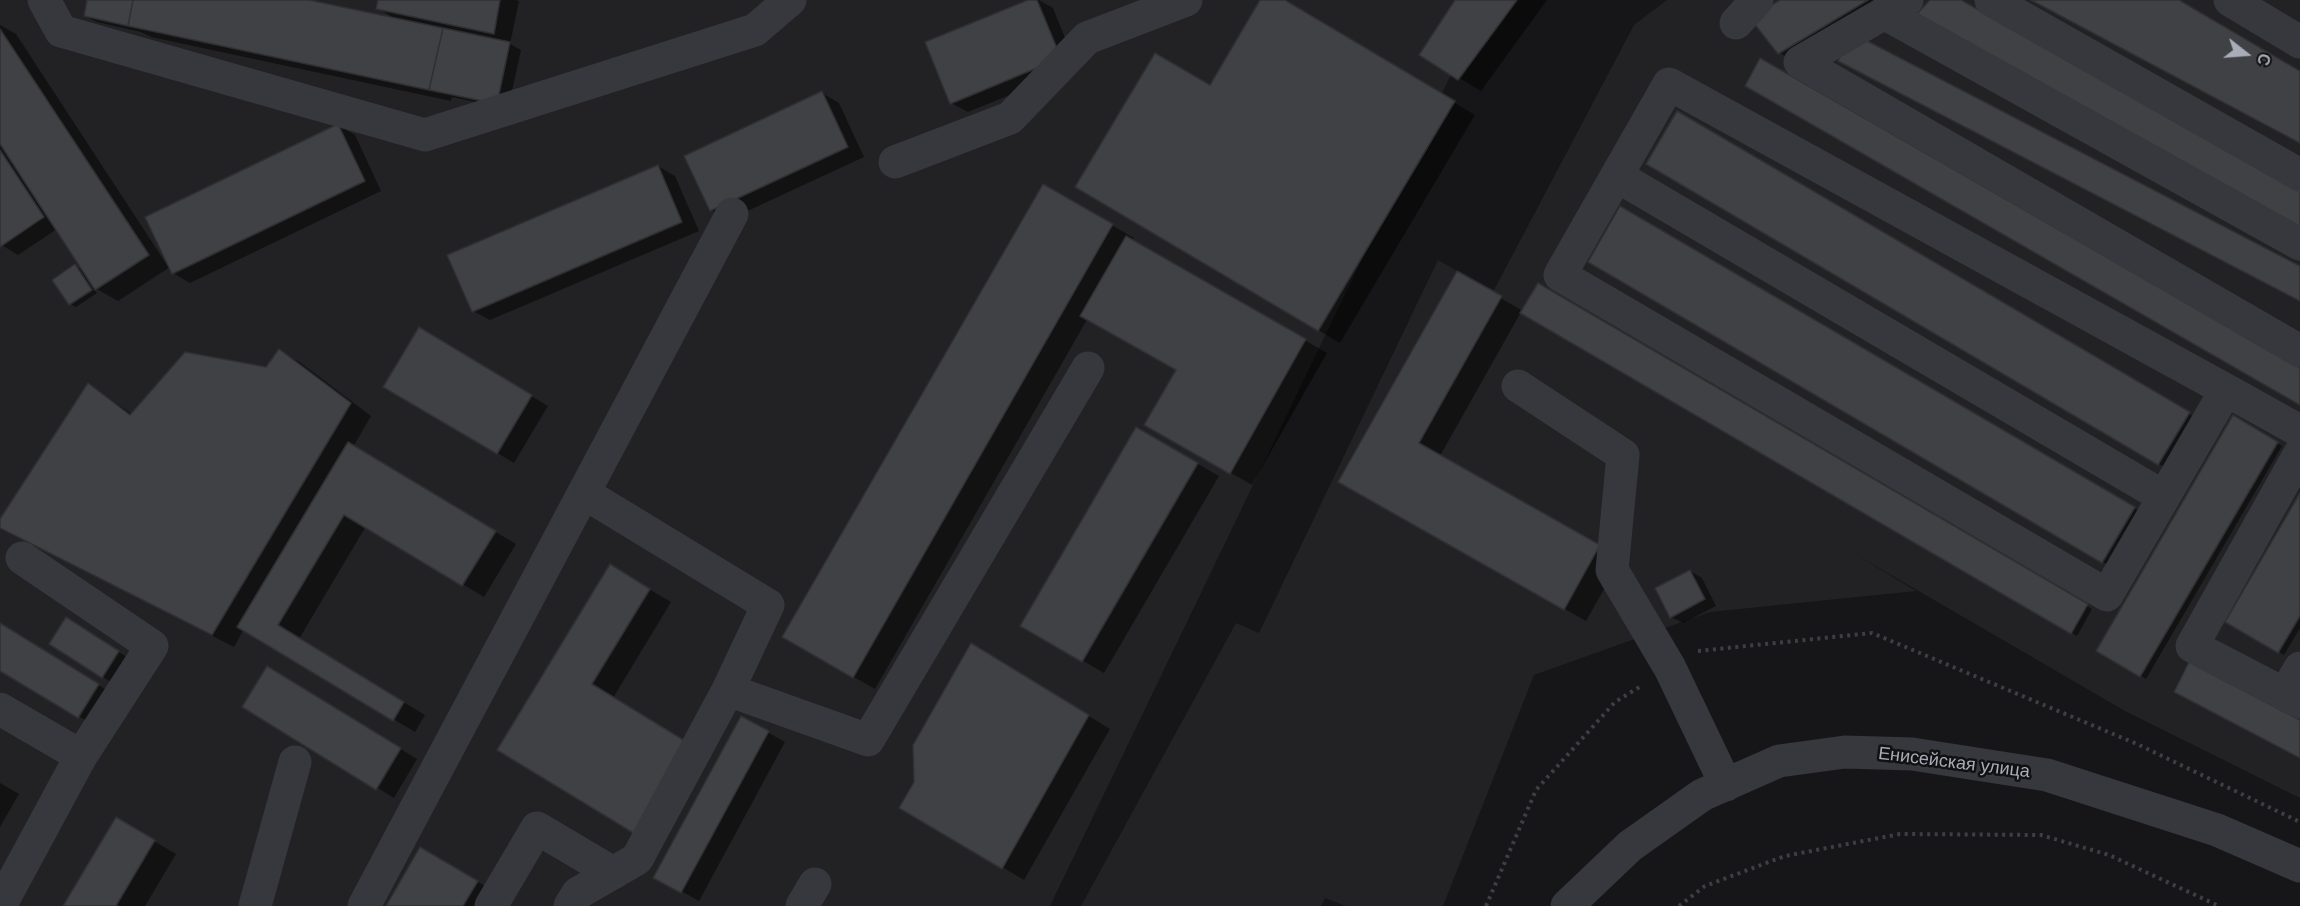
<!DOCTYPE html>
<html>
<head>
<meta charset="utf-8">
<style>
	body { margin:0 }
	#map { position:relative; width:2300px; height:906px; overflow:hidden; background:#161618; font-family:Helvetica,sans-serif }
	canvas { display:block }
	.north { position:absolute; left:2216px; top:24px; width:60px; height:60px; -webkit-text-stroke:4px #111113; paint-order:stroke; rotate:107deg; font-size:16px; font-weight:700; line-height:24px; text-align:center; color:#a8adb8 }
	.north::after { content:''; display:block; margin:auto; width:21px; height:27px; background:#a8adb8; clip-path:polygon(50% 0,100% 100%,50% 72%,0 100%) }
</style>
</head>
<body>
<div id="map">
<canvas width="2300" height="906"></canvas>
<div class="north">С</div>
</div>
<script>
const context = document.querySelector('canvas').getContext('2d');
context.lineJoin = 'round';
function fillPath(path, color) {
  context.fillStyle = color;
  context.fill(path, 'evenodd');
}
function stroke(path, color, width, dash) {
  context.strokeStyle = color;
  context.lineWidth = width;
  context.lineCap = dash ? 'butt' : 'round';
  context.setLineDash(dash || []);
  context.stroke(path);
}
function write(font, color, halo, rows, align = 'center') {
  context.font = font + ' Helvetica,sans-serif';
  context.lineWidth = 5;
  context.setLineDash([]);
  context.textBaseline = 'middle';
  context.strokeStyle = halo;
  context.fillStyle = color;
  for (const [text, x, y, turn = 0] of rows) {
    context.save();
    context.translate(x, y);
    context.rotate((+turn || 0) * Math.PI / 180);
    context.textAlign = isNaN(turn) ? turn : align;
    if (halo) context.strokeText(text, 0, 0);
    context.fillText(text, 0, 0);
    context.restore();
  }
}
fillPath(new Path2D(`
	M0,0H1487L1050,906H0Z
	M1667,0H2300V798L2125,711L1855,554L1916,591L1710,612L1534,675L1443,906H1346L1325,898L1321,906H1081L1236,623L1259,633L1438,260L1493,292L1634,25Z`), '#222225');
fillPath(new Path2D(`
	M89,0H302L397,20L378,8L379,0H516L519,1L510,44L521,50L508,109L452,97L451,101L151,37L141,32L97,22L85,16Z
	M1032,0H1039L1053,8L1077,68L968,112L951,103Z
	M1262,0H1282L1475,115L1340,343L1077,187L1211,87Z
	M1457,0H1547L1481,91L1421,55Z
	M1783,0H1877L1785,56L1779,52Z
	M0,25L16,34L167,265L338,125L355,135L381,191L190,283L173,273L170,267L118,301L93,287L97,293L76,307L70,304L75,266L85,271L57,229L18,255L0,244Z
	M822,93L839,103L864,157L728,220L711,210Z
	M1677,113L2194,417L2164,467L1648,163Z
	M658,166L675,176L699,231L490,320L473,311Z
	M1044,186L1134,238L1132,241L1327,353L1252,485L1146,424L1178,370L1088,318L875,689L784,637Z
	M1621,208L2139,511L2108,565L1590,262Z
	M1457,273L1523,311L1538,285L2092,609L2077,636L1521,312L1440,456L1621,559L1586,621L1340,482Z
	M419,329L548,406L514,463L386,386Z
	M279,351L301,363L371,416L353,447L516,544L484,597L366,526L299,639L425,715L415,732L244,629L234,647L0,527V522L89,385L132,414L266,369Z
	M2233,418L2282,446L2146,679L2098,650Z
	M1137,429L1219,476L1104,673L1022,625Z
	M2300,496V628L2284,655L2227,621Z
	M1690,571L1702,578L1716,606L1683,623L1671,617Z
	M632,579L671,602L613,698L499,749Z
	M0,625L110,692L90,723L0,669Z
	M78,626L130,659L114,684L51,644Z
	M993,657L1110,729L1024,880L901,807Z
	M284,678L417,759L394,798L244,707Z
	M742,718L785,742L699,901L656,877Z
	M0,783L19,794L0,827Z
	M116,819L176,854L145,906H65Z
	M421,849L499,894L492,906H388Z`), '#0007');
const building = new Path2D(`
	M87,0H133L128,26L84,16Z
	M133,0H309L443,28L429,90L128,26Z
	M378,0H500L494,34L376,9Z
	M1028,0H1037L1061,58L950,104L925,42Z
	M1260,0H1285L1455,101L1318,331L1075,187L1155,53L1210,85Z
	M1455,0H1517L1458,80L1419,55Z
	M1780,0H1868L1778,54L1750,18Z
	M1930,0H1961L2300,190V228L1915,16Z
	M2031,0H2179L2300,71V143Z
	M443,28L510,42L497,104L429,90Z
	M0,29L149,255L95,290L0,144Z
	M1852,33L2300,266V301L1838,61Z
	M1760,58L2300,368V405L1745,86Z
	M822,91L848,147L710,211L684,156Z
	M1677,111L2190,412L2158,465L1646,164Z
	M338,124L365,181L172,274L145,217Z
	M0,150L44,217L0,247Z
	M658,165L682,222L472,312L447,255Z
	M1043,184L1113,224L853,678L782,637Z
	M1620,206L2135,507L2102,563L1588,262Z
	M1126,236L1306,339L1230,474L1144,425L1176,370L1080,316Z
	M75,264L92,290L69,305L52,280Z
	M1457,271L1502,296L1419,443L1600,545L1564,610L1338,482Z
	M1538,283L2088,604L2071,634L1520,313Z
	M419,327L532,395L497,454L383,387Z
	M279,349L351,403L212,635L0,528V519L88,383L130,415L185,352L266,367Z
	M2233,415L2278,442L2140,677L2096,651Z
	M1136,427L1198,463L1082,662L1020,626Z
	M348,442L496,531L462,586L344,515L278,625L404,702L393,721L237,627Z
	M2300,493V616L2278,653L2225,622Z
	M610,564L650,589L592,684L690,744L635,834L497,750Z
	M1690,570L1705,599L1670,618L1655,588Z
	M66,617L119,651L102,678L49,644Z
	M0,623L99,684L78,718L0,671Z
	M971,643L1089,715L1002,869L899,808L914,782L913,745Z
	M2189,662L2300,720V758L2174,692Z
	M267,666L401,748L376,790L242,707Z
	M741,716L769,731L681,893L653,878Z
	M116,817L155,840L116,906H63Z
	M420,847L478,881L463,906H386Z`);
fillPath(building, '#404145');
stroke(building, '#303034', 1.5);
stroke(new Path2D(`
	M1698,651L1872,633L2137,744L2300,822
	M1486,906L1536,790L1615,702L1641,686
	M1679,906L1705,886L1785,856L1900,834L2041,835L2109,855L2219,906`), '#3d3f44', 4, [3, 4.5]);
stroke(new Path2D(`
	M44,0L61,31L425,135L755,30L790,0
	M1907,0L1800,62L2300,351
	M1991,0L2300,175
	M2230,0L2300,42
	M1884,13L2300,244
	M1736,23L1757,0
	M895,162L1010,118L1087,38L1186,0
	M1617,176L2164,497
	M1518,386L1623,455L1612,570L1670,668L1726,785
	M2226,390L2107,595L1560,275L1669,84L2226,390L2300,431
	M2300,453L2192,646L2300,702
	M584,493L768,605L728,690
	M2285,694L2300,668
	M0,709L81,756L152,646L22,558
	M0,906L81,756
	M255,906L295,762
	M364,906L732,214
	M491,906L537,828L613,873
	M570,906L578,893L637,859L728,690L868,740L1088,368
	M802,906L815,884
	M1567,906L1630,846L1702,795L1779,761L1845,752L1912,754L2047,775L2217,830L2300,866`), '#37383d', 33);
write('18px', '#a8adb8', '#111113', [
	["Енисейская улица",1954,763,7]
]);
</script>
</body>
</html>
